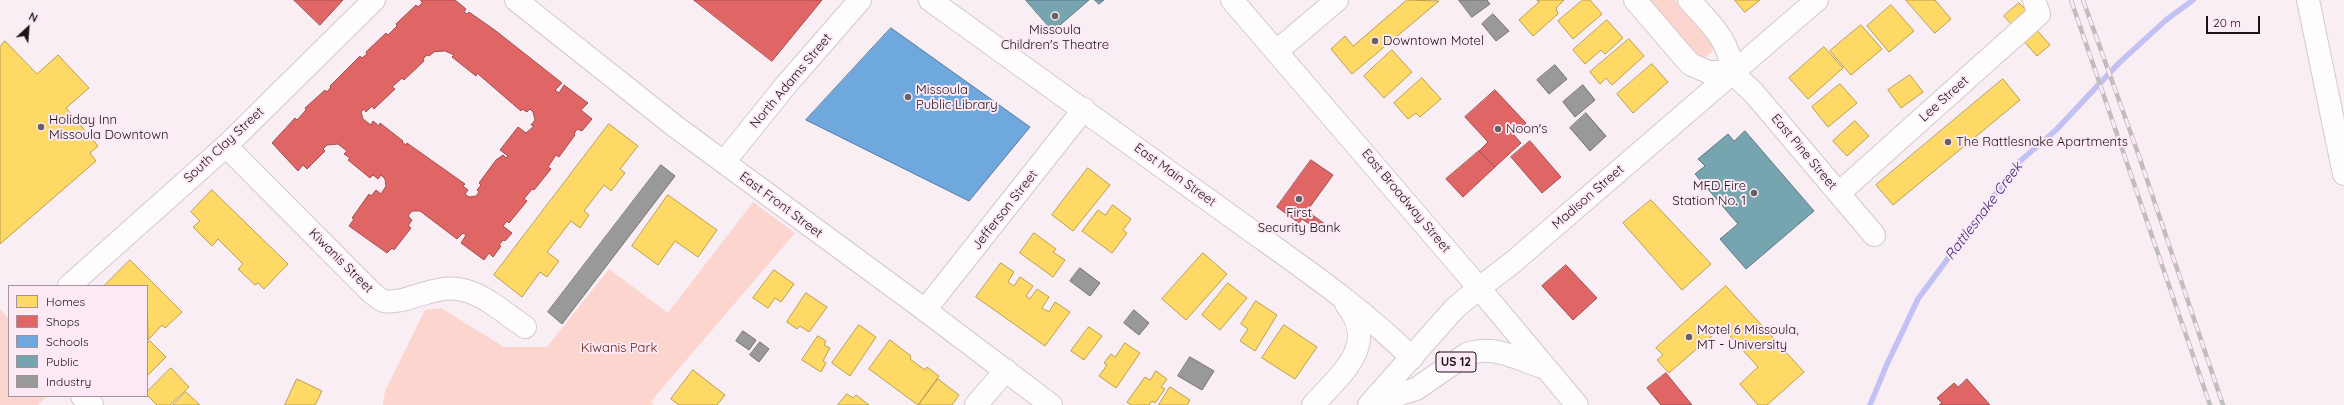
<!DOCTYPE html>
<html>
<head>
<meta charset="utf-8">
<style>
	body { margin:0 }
	#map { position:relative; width:2344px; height:405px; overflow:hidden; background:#f8eef4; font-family:Quicksand,sans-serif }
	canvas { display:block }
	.legend { position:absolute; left:8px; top:285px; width:140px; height:112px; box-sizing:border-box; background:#fde9f5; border:1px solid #a2939c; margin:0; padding:5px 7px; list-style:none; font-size:12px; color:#1a1317 }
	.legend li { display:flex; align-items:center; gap:8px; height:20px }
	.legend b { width:20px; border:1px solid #a2939c }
	.north { position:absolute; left:8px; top:8px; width:40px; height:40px; -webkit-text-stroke:3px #fde9f5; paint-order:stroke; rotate:26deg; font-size:11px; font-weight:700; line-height:16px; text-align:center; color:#1a1317 }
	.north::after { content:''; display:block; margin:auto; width:14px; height:18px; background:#1a1317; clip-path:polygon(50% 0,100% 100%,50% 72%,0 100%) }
	.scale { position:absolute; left:2206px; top:16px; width:54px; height:18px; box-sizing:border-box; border:2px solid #1a1317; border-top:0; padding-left:5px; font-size:12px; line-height:14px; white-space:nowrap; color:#1a1317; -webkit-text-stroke:3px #fde9f5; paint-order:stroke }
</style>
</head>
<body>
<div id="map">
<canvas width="2344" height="405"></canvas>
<ul class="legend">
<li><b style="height:11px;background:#ffd966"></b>Homes</li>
<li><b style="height:11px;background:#e06666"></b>Shops</li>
<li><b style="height:11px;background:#6fa8dc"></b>Schools</li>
<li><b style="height:11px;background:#76a5af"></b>Public</li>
<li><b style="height:11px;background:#999"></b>Industry</li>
</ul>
<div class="north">N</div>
<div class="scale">20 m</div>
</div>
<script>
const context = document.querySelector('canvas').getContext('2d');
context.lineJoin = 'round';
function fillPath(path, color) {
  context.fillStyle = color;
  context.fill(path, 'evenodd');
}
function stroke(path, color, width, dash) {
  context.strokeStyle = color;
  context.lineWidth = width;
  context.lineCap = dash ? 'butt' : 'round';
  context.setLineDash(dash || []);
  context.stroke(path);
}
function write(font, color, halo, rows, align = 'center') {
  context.font = font + ' Quicksand,sans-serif';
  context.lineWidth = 4;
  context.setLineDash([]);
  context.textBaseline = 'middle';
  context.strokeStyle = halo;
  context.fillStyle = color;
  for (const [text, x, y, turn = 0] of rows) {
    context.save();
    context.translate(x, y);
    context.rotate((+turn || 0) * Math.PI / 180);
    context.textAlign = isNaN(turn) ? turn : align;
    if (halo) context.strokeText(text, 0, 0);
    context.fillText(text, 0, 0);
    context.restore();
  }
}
fillPath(new Path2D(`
	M1650,0H1675L1712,44L1713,51L1704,58L1698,56Z
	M753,202L795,233L652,400L651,403L654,405H383L385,391L425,310L441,308L504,347H547L609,269L668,313Z
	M0,309L9,319V396H47L38,405H0Z`), '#fbd5ce');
const homes = new Path2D(`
	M1407,0L1439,1L1352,74L1331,49L1345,36L1353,46Z
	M1537,0H1564L1556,8L1558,14L1533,36L1519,20L1539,2Z
	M1583,0H1590L1602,14L1573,39L1558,21Z
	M1735,0H1760L1745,12Z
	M1906,0H1935L1951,19L1935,33Z
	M2019,3L2026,10L2011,24L2004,16Z
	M1891,5L1914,31L1889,52L1867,26Z
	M1607,20L1623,38L1605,54L1601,50L1585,64L1573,50Z
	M1861,25L1882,49L1851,75L1830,51Z
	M2034,27L2050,45L2037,56L2021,38Z
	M1629,39L1644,56L1612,85L1606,78L1600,84L1590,72Z
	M5,41L37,74L58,55L89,88L66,108L98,146L90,153L96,161L0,244V47Z
	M1824,47L1843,68L1808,99L1789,78Z
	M1392,50L1412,72L1384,98L1364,76Z
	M1652,64L1668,82L1633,113L1617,94Z
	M1910,75L1923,92L1901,108L1888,90Z
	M1422,78L1441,99L1420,117L1416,113L1408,119L1394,103Z
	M2003,79L2020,100L1893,205L1876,185Z
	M1840,84L1857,103L1828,127L1812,107Z
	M1855,121L1869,136L1847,156L1833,141Z
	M609,124L638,146L620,169L625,173L611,191L604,185L584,211L589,215L580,228L571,221L547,252L559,261L547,277L540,272L522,297L494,275Z
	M1088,168L1110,185L1073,231L1052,215Z
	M212,190L288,264L264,289L258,283L255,285L238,269L243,264L218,239L212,246L193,227L200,221L191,212Z
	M668,195L717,230L698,257L675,241L658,265L632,246Z
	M1651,200L1711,264L1682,290L1623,223Z
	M1113,205L1131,219L1123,230L1127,233L1112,253L1082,231L1098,210L1105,215Z
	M1034,233L1056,249L1053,252L1065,260L1053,277L1020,253Z
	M1203,253L1227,274L1186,320L1162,299Z
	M130,260L182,312L165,328L162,325L148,340L147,286H104Z
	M1001,263L1014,272L1008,282L1014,286L1020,277L1033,286L1026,296L1030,299L1037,289L1049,297L1042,308L1049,312L1055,302L1070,312L1045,346L976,297Z
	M774,270L794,284L781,302L775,298L768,308L753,298Z
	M1228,283L1247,298L1220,330L1202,315Z
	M1726,286L1804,372L1767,405H1758L1740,384L1758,367L1722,327L1669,373L1657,360L1663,355L1656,348Z
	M806,293L827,307L809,332L800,326L797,329L787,322Z
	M1256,301L1277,315L1255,351L1240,341L1248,329L1241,324Z
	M859,325L876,337L850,376L832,363Z
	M1284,325L1317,347L1295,379L1262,358Z
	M1089,327L1102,336L1084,360L1071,351Z
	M818,336L826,341L824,345L830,348L823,361L826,363L821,372L802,360Z
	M890,340L911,356L910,359L925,370L927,367L939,376L918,405L869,369Z
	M150,341L166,357L147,376V344Z
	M1125,343L1140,353L1116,388L1099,376L1107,365L1104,363L1111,354L1115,357Z
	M171,368L189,387L170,405H157L147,395V392Z
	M693,370L725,395L717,405H679L671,399Z
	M1156,371L1167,379L1161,387L1165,389L1155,403L1152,401L1149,405H1131L1127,402L1145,377L1150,380Z
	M297,379L322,391L315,405H285Z
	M938,379L959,395L952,405H919Z
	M1170,387L1190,400L1187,405H1159Z
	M186,392L200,405H173Z
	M847,394L853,398L856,395L869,405H838Z`);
fillPath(homes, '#ffd966');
stroke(homes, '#ba9e4e', 1);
const shops = new Path2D(`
	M294,0H343L320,25Z
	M421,0H455L466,9L464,12L467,14L469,12L496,31L562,83L555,90L559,93L564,85L588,103L581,110L592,119L582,131L577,129L574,134L575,135L559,157L556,155L548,167L551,169L534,190L532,189L524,199L527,201L509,223L507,221L503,226L512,233L505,241L503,240L499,245L501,246L493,257L489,253L484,260L461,243L466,235L463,233L457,239L420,211H412L408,216L412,220L408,226L411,228L394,250L392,248L387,253L349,226L354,219L352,218L369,194L371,196L376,190L381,194L386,186L385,179L381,175L378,179L373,175L370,178L348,160L350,158L344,154L347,151L338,144L327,145L323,149L325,151L307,169L303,165L298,171L272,143L295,118L297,120L306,110L305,108L325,90L327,92L331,87L330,86L360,56L362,58L367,54L366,52L386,33L388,35L397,26L396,24L416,5L418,7L422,3ZM445,51L454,55L452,57L476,76L477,73L521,111L522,109L527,112L530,109L533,112L535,120L531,125L534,126L526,133L518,127L500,150L508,156L506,158L503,155L496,160L479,183L481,185L477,190L479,192L476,196L469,197L465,194L468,190L463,186L465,184L407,143L406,145L402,142L403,141L380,123L379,126L373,121L371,125L363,119L361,112L364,109L366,112L372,106L374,109L395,89L392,87L402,78L404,80L424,61L423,59L427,55L429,56L434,52Z
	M694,0H822L772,61Z
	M1495,90L1526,123L1514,135L1521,143L1495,167L1479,151L1488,142L1465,117Z
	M1530,141L1561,177L1542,193L1511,157Z
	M1479,151L1495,167L1463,197L1446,179Z
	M1311,160L1333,175L1307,211L1329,227L1324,234L1302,219L1299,223L1277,207Z
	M1566,265L1597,298L1573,320L1542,286Z
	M1666,373L1692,405H1661L1647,388Z
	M1967,379L1990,405H1939L1942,403L1937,398L1954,383L1958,387Z`);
fillPath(shops, '#e06666');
stroke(shops, '#a54d4e', 1);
const schools = new Path2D(`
	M891,28L1030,127L969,201L806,120Z`);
fillPath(schools, '#6fa8dc');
stroke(schools, '#567ba1', 1);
const public = new Path2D(`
	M1026,0H1089L1053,31Z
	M1095,0H1104L1099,4Z
	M1745,131L1814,211L1746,269L1720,239L1738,224L1695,174L1705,166L1698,159L1728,134L1734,141Z`);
fillPath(public, '#76a5af');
stroke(public, '#5a7981', 1);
const industry = new Path2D(`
	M1459,0H1487L1490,4L1472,17Z
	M1493,14L1509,31L1496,41L1482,24Z
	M1555,65L1567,79L1549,94L1537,80Z
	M1583,85L1595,100L1575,117L1563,102Z
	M1586,113L1606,136L1590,151L1570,128Z
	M661,165L675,176L562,324L548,312Z
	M1080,268L1100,283L1090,296L1070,281Z
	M1134,310L1149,323L1139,335L1124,323Z
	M743,331L756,340L749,350L736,341Z
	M760,342L769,349L759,362L750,355Z
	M1190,357L1214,371L1202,390L1178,376Z`);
fillPath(industry, '#999');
stroke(industry, '#737172', 1);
stroke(new Path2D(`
	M1870,405L1887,364L1918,299L2019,162L2056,130L2119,63L2166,20L2193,0`), '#c2c1f4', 5.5);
const street = new Path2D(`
	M1635,0L1690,64L1708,72H1731L1753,92L1874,235
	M1689,0C1708,21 1732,42 1731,72
	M1277,51L1337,0
	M226,146L371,292C375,295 380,300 384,301C409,305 435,281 467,291C487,297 507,315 525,327
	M724,162L786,85L860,0
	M1839,193L2039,14L2034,0
	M69,286L226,146L374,0
	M925,310L1084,109
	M82,396L92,405
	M976,405L1006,370`);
const secondary = new Path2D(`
	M516,0L676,127L925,310L1051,405
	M930,0C1031,72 1132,144 1232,217C1294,262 1358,304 1412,358
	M1479,288L1512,263L1817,0
	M1313,405C1340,375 1380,345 1346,304`);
const primary = new Path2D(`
	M1232,0L1479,288`);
const highway = new Path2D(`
	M2308,0L2344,174
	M1372,403L1416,389L1467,354C1496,344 1518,360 1546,368
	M1369,405L1455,308L1479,288L1577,405`);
stroke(street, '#d2cace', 24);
stroke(secondary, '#d2cace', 24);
stroke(primary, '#d2cace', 24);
stroke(highway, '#d2cace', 24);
stroke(street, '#fefcfd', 22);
stroke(secondary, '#fefcfd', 22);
stroke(primary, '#fefcfd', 22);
stroke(highway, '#fefcfd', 22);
const rail = new Path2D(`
	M2071,0L2210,405
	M2083,0L2139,156L2223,405`);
stroke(rail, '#c0bdbe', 4.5);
stroke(rail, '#fde9f5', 3, [9]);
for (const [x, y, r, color] of [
	[1055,16,4,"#686064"],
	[1375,41,4,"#686064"],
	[908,97,4,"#686064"],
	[41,127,4,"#686064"],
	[1498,129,4,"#686064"],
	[1948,142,4,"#686064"],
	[1754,193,4,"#686064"],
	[1299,199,4,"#686064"],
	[1689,337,4,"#686064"]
]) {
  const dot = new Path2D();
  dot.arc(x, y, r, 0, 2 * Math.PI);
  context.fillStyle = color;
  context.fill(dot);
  stroke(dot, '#fde9f5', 1.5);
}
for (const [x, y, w] of [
	[1456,362,40]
]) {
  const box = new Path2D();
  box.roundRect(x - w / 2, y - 10, w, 20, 3);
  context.fillStyle = '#fde9f5';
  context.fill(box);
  stroke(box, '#1a1317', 1);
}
write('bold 12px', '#1a1317', null, [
	["US 12",1456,362]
]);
write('13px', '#1a1317', '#fde9f5', [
	["Missoula",1055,30,"center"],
	["Children's Theatre",1055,45,"center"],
	["Downtown Motel",1383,41],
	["Missoula",916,90],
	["Public Library",916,105],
	["Holiday Inn",49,120],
	["Missoula Downtown",49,135],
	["Noon's",1506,129],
	["The Rattlesnake Apartments",1956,142],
	["MFD Fire",1746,186,"right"],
	["Station No. 1",1746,201,"right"],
	["First",1299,213,"center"],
	["Security Bank",1299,228,"center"],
	["Motel 6 Missoula,",1697,330],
	["MT - University",1697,345]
], 'left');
write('13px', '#1a1317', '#fde9f5', [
	["North Adams Street",791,81,-50],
	["Lee Street",1944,99,-42],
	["South Clay Street",224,145,-43],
	["East Pine Street",1804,152,50],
	["East Main Street",1175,175,36],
	["Madison Street",1588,197,-41],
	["East Broadway Street",1406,201,50],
	["East Front Street",781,205,37],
	["Jefferson Street",1005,210,-52],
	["Kiwanis Street",341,261,45]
]);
write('13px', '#601b05', '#fde9f5', [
	["Kiwanis Park",619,348]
]);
write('italic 14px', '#322877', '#fde9f5', [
	["Rattlesnake Creek",1984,211,-53]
]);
</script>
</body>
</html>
